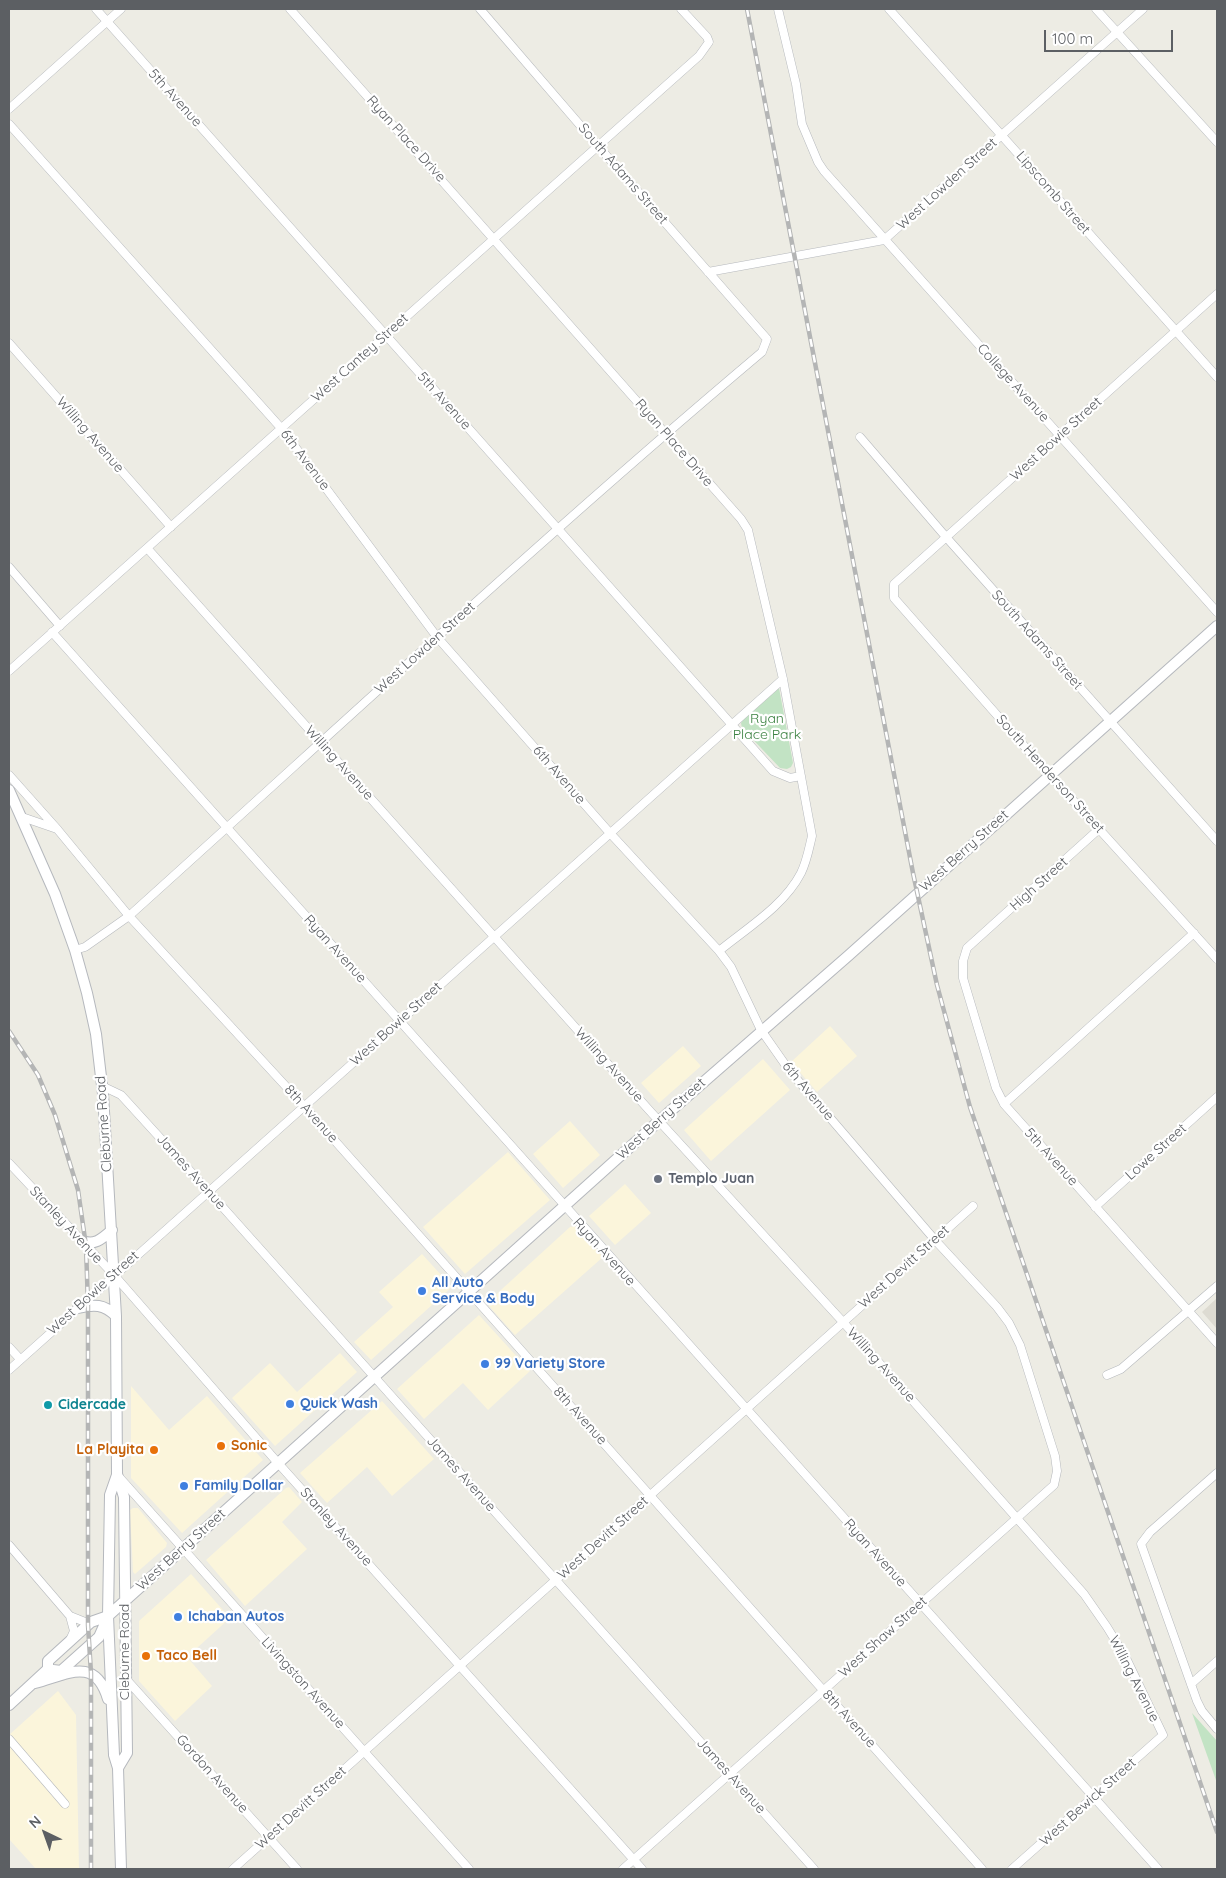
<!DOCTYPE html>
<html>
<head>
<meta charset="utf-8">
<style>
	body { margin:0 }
	#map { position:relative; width:1226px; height:1878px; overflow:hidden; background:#edece4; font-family:Quicksand,sans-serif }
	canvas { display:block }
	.frame { position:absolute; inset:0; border:10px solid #5c5f63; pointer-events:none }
	.north { position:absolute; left:20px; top:1808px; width:50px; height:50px; -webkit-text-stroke:4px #fff; paint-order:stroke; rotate:318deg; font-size:14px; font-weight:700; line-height:20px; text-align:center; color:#5c5f63 }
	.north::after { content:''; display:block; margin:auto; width:18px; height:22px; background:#5c5f63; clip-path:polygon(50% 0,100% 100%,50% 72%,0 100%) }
	.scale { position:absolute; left:1044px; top:30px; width:129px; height:22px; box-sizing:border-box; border:2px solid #5c5f63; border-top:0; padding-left:6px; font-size:15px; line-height:18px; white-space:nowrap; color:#5c5f63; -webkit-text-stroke:4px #fff; paint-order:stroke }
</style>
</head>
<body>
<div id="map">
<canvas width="1226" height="1878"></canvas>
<div class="frame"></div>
<div class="north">N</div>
<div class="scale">100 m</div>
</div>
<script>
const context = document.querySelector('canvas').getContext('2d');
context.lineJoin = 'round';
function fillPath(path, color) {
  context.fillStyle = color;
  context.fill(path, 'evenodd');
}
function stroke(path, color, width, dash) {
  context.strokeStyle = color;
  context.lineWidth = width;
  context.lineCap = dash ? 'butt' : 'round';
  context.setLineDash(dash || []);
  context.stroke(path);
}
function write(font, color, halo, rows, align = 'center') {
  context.font = font + ' Quicksand,sans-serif';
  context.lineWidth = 4.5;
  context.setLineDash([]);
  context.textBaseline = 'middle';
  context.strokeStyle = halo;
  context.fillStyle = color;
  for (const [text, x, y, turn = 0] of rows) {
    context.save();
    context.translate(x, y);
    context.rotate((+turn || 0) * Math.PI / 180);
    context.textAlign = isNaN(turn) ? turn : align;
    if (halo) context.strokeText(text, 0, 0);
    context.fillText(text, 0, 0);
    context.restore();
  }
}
fillPath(new Path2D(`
	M830,1026L857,1056L817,1092L791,1062Z
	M683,1046L701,1066L659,1103L641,1083Z
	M763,1059L790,1090L711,1161L684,1130Z
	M570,1121L600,1155L563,1188L533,1154Z
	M508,1152L550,1200L465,1274L423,1227Z
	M625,1184L651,1213L615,1245L589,1216Z
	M575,1226L603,1257L515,1335L489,1306L490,1300L570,1227Z
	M422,1254L452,1287L371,1360L354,1342L393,1307L379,1292Z
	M479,1315L530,1371L488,1410L463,1383L424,1419L397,1389Z
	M340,1353L357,1372L275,1446L232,1398L270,1363L297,1392Z
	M131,1386L169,1430L207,1396L263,1460L182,1533L131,1478Z
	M382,1401L434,1459L392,1496L367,1467L327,1503L300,1473Z
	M289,1487L302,1502L282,1522L307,1549L245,1606L206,1560L286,1488Z
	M133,1508H138L167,1543L166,1547L135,1574L133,1572L130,1510Z
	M191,1574L230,1618L187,1657L212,1686L175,1721L139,1681V1621Z
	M58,1691L76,1715L79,1869H36L9,1839V1735Z`), '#fbf5db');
fillPath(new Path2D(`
	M1217,1298V1329L1202,1312Z`), '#dddbd2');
fillPath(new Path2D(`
	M779,688L793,763L791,767L787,769L780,768L742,728L741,723L743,720Z
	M1192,1713L1217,1741V1783Z`), '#c2e3c4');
const street = new Path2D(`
	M96,9L773,771L790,778L801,776
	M290,9L741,519L748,530L783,679L812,836C809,848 807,861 801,873C784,906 747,928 719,951
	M778,9L796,84L802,124L818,162L824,171L1217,612
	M889,9L1217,377
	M1096,9L1217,142
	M9,109L121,9
	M9,124L281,428L437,637L609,832L719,951L731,967L761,1030L789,1070L935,1240L997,1307L1009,1323L1020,1345L1055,1456L1057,1471L1054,1485L623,1869
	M708,272L884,240L1143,9
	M1217,294L894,584V598L1040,764L1217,959
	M9,343L171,527
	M860,437L946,537L1217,841
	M147,548L649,1110L843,1322L1084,1594L1107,1627L1126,1658L1163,1735L1012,1869
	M9,567L60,626
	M52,632L1158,1869
	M9,671L699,56L709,42L707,37L681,9
	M9,775L58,830L129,916L304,1106L982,1869
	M22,817L57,829
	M1099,829L967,948L963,961V978L996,1088L1004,1104L1217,1343
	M75,950L85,947L129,916C339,727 546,534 762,352L767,339L598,146L480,9
	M102,1086L121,1095L202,1184L814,1869
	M1004,1104L1194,933
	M9,1163L114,1275L278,1463L642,1869
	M1095,1207L1217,1097
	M9,1347L20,1359
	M9,1370L783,679
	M1107,1375L1121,1369L1217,1286
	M1217,1473L1150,1532L1141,1544L1197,1701L1202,1711L1217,1729
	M120,1478L469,1869
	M9,1545L70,1616L85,1622H91
	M70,1640L74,1631L70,1616
	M126,1679L297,1869
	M1191,1684L1217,1661
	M9,1739L65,1804
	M233,1869L973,1206`);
const secondary = new Path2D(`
	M9,790L55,894L75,950L87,993L96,1034L103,1094L116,1316L117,1474L124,1497L127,1753L118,1768
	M81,1240C93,1247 102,1239 112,1230
	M78,1308C94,1304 104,1304 116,1316
	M117,1475L110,1495L108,1616L114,1755L118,1768L121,1869
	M53,1670L61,1671L99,1637L107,1619
	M35,1683C68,1674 95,1656 108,1699
	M9,1705L48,1669V1661L91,1622L108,1616L659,1121L848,956L1217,626`);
stroke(street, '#b6b9bd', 9);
stroke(secondary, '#b5b8bd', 12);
stroke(street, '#fff', 8);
stroke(secondary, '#fff', 10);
const rail = new Path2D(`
	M747,9L913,873L937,985L970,1107L1217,1832
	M9,1031L38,1075L55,1115L78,1190L86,1246L88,1306V1625L91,1673V1869`);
stroke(rail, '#b4b5b5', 4.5);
stroke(rail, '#fff', 2.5, [8]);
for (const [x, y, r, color] of [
	[658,1179,5,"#6b7280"],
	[422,1291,5,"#3f7fe0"],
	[485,1364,5,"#3f7fe0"],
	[290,1404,5,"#3f7fe0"],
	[48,1405,5,"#0f9aa8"],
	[221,1446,5,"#e8710a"],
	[154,1450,5,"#e8710a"],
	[184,1486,5,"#3f7fe0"],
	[178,1617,5,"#3f7fe0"],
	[146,1656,5,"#e8710a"]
]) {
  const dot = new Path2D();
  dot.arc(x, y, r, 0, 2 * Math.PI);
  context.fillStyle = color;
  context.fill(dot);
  stroke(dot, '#fff', 2);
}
write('14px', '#5c5f63', '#fff', [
	["5th Avenue",175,98,48],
	["Ryan Place Drive",406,139,48],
	["South Adams Street",623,174,49],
	["West Lowden Street",947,184,-42],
	["Lipscomb Street",1053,193,49],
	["West Cantey Street",360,358,-42],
	["College Avenue",1013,383,48],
	["5th Avenue",444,401,48],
	["Willing Avenue",90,435,49],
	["West Bowie Street",1056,439,-42],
	["Ryan Place Drive",674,443,49],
	["6th Avenue",305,460,53],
	["South Adams Street",1037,640,48],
	["West Lowden Street",425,648,-42],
	["Willing Avenue",339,763,48],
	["South Henderson Street",1050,774,48],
	["6th Avenue",559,775,49],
	["West Berry Street",964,851,-42],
	["High Street",1039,884,-42],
	["Ryan Avenue",335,949,48],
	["West Bowie Street",396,1024,-42],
	["Willing Avenue",609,1065,48],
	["6th Avenue",808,1091,50],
	["8th Avenue",311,1114,48],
	["West Berry Street",661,1119,-42],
	["Cleburne Road",104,1124,-94],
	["Lowe Street",1156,1152,-42],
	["5th Avenue",1051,1157,48],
	["James Avenue",191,1172,48],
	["Stanley Avenue",66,1225,47],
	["Ryan Avenue",604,1252,48],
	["West Devitt Street",904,1267,-42],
	["West Bowie Street",93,1293,-42],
	["Willing Avenue",881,1365,48],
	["8th Avenue",580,1416,48],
	["James Avenue",461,1474,48],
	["Stanley Avenue",336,1527,48],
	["West Devitt Street",603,1538,-42],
	["West Berry Street",181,1550,-42],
	["Ryan Avenue",875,1553,48],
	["West Shaw Street",883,1637,-42],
	["Cleburne Road",125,1652,-90],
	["Willing Avenue",1134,1679,63],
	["Livingston Avenue",303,1683,48],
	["8th Avenue",849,1719,48],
	["Gordon Avenue",212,1774,48],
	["James Avenue",731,1776,48],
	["West Bewick Street",1088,1802,-42],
	["West Devitt Street",301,1808,-42]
]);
write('14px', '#3c8242', '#fff', [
	["Ryan",767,719],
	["Place Park",767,735]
]);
write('bold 14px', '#5b616d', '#fff', [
	["Templo Juan",668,1179]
], 'left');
write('bold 14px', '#366cbe', '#fff', [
	["All Auto",432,1283],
	["Service & Body",432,1299],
	["99 Variety Store",495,1364],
	["Quick Wash",300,1404],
	["Family Dollar",194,1486],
	["Ichaban Autos",188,1617]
], 'left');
write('bold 14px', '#0d838f', '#fff', [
	["Cidercade",58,1405]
], 'left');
write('bold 14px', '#c56008', '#fff', [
	["Sonic",231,1446],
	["La Playita",144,1450,"right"],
	["Taco Bell",156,1656]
], 'left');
</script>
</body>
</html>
